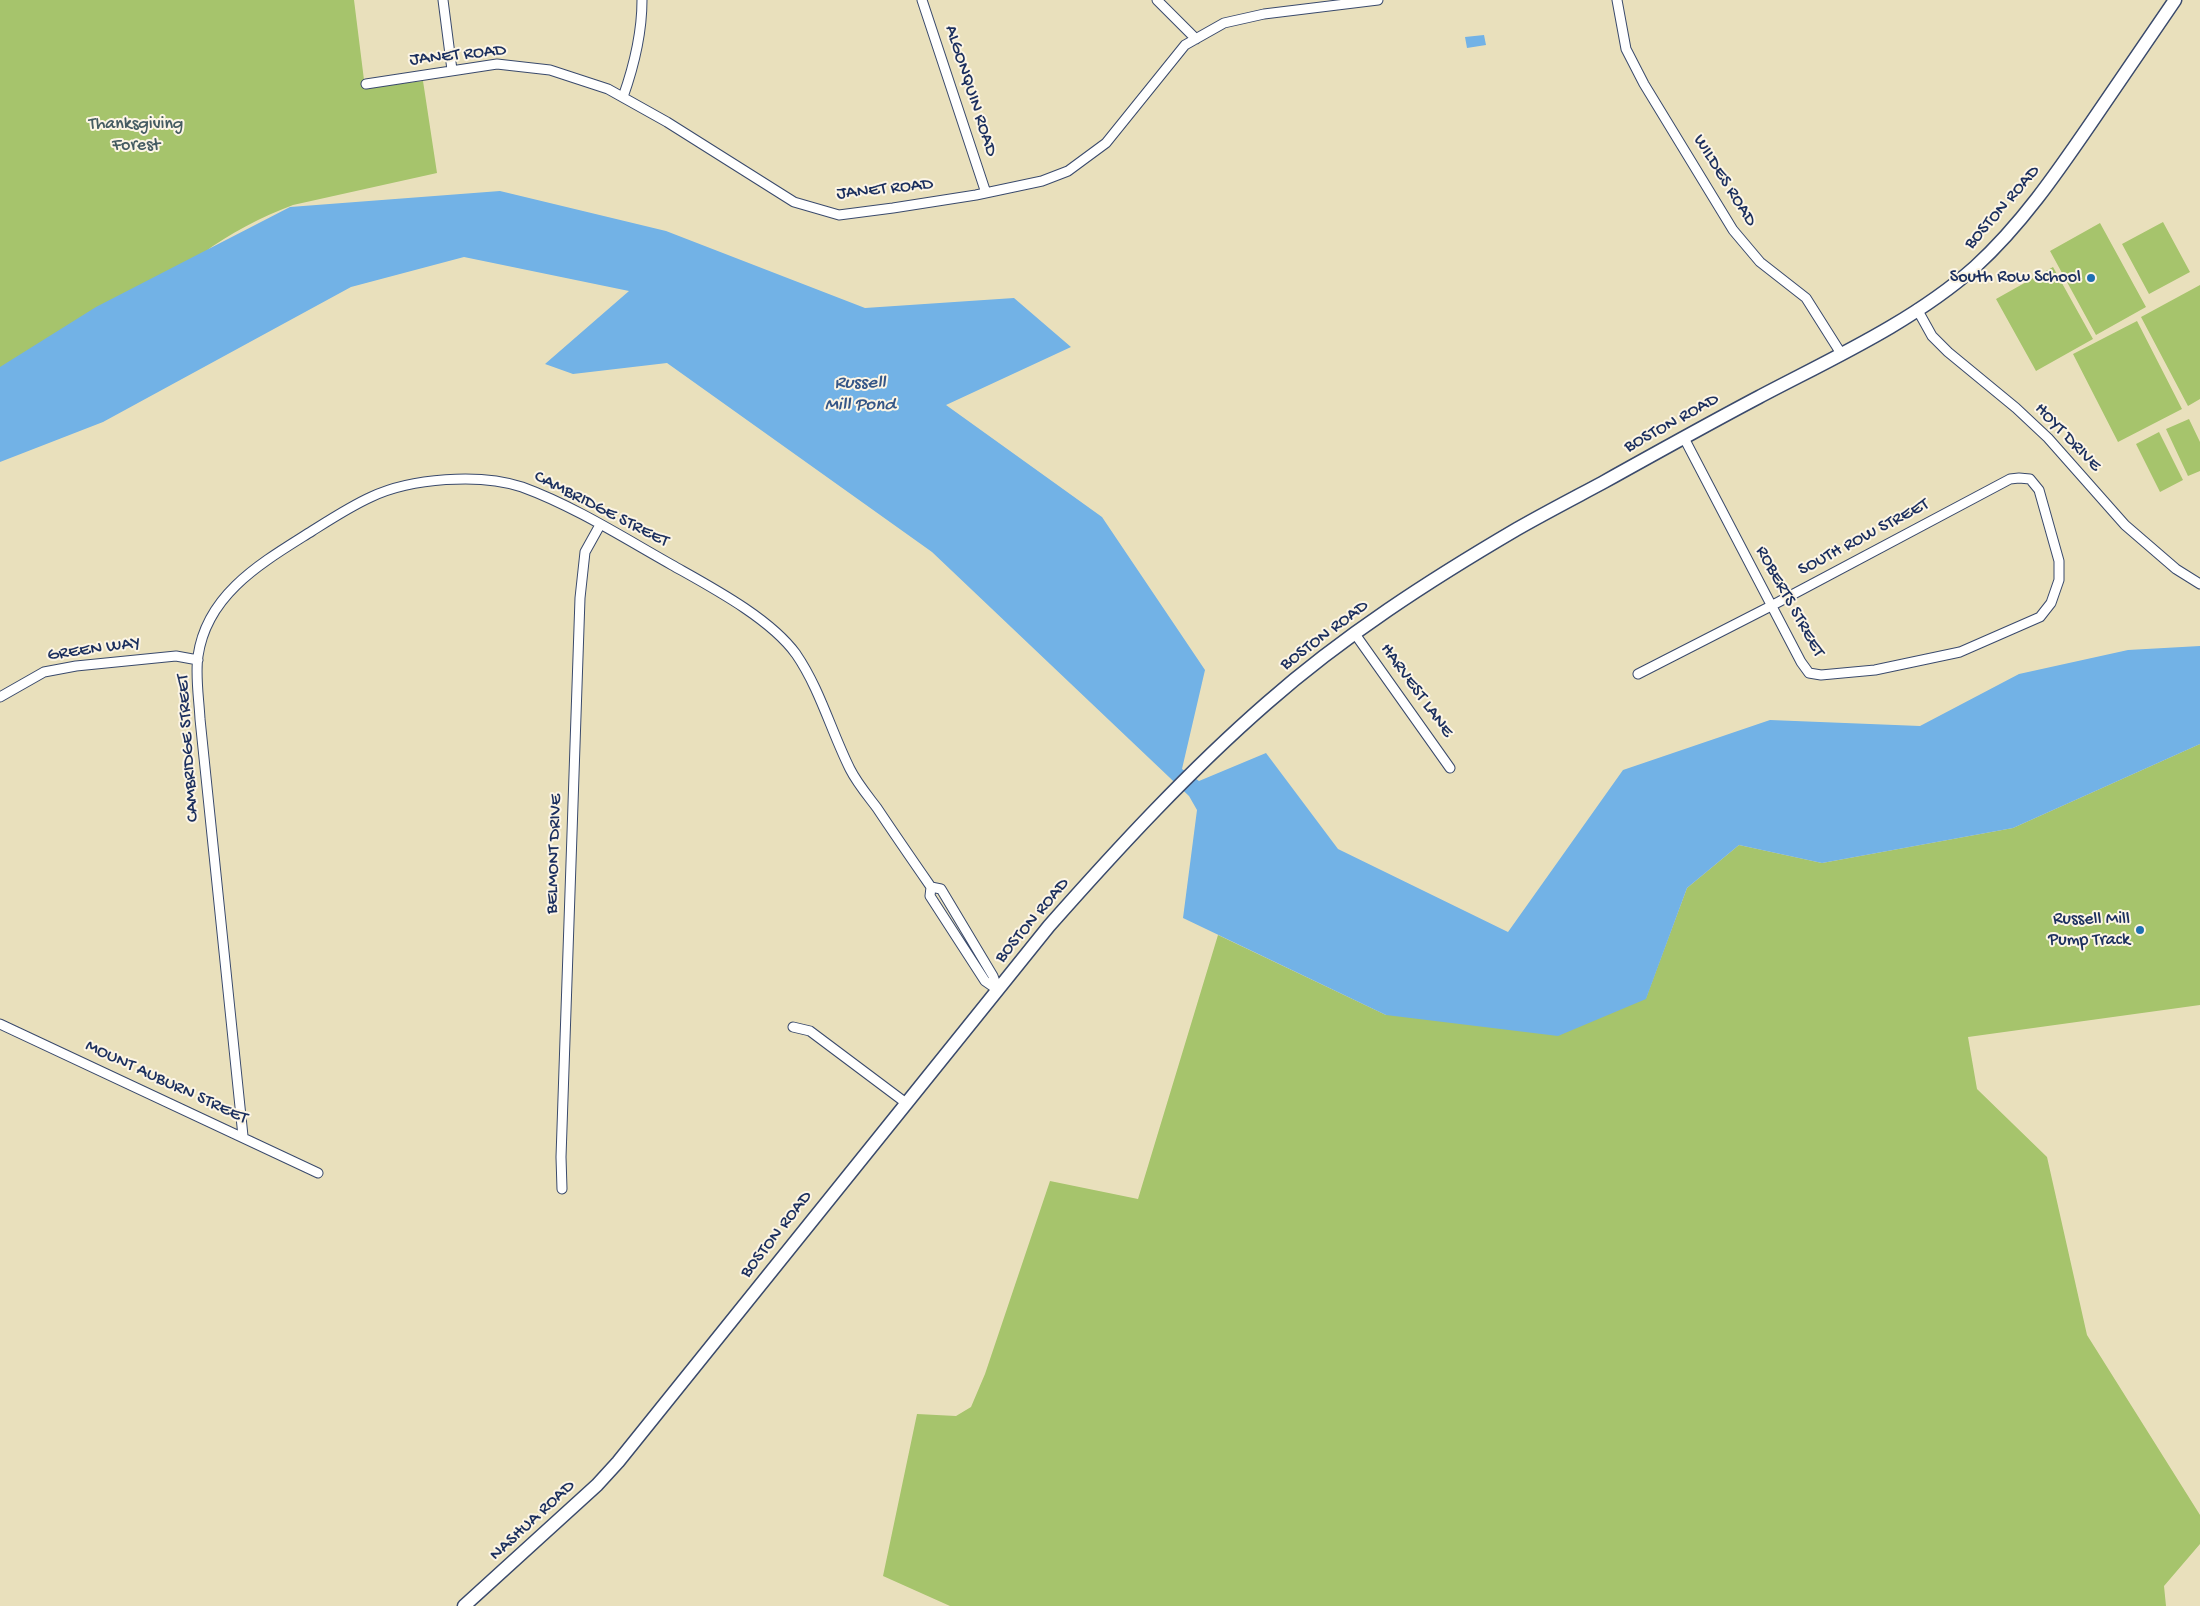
<!DOCTYPE html>
<html>
<head>
<meta charset="utf-8">
<style>
	body { margin:0 }
	canvas { display:block; background:#e9e0bc }
</style>
</head>
<body>
<canvas width="2200" height="1606"></canvas>
<script>
const context = document.querySelector('canvas').getContext('2d');
context.lineJoin = 'round';
function fillPath(path, color) {
  context.fillStyle = color;
  context.fill(path, 'evenodd');
}
function stroke(path, color, width, dash) {
  context.strokeStyle = color;
  context.lineWidth = width;
  context.lineCap = dash ? 'butt' : 'round';
  context.setLineDash(dash || []);
  context.stroke(path);
}
function write(font, color, halo, rows, align = 'center') {
  context.font = font + ' "Gochi Hand",sans-serif';
  context.lineWidth = 4;
  context.setLineDash([]);
  context.textBaseline = 'middle';
  context.strokeStyle = halo;
  context.fillStyle = color;
  for (const [text, x, y, turn = 0] of rows) {
    context.save();
    context.translate(x, y);
    context.rotate((+turn || 0) * Math.PI / 180);
    context.textAlign = isNaN(turn) ? turn : align;
    if (halo) context.strokeText(text, 0, 0);
    context.fillText(text, 0, 0);
    context.restore();
  }
}
fillPath(new Path2D(`
	M0,0H354L365,88L423,81L437,173L293,205C261,217 230,233 202,254L0,374Z
	M2163,222L2190,272L2149,294L2122,244Z
	M2100,223L2146,307L2096,335L2050,251Z
	M2053,267L2093,339L2036,371L1996,299Z
	M2200,285V399L2188,406L2141,317Z
	M2137,321L2182,409L2118,442L2073,354Z
	M2189,419L2200,442V471L2188,476L2166,429Z
	M2159,432L2183,480L2160,492L2136,444Z
	M2200,744V1005L1968,1037L1977,1089L2047,1157L2087,1335L2200,1515V1544L2164,1586L2166,1606H950L883,1576L917,1414L956,1416L971,1407L985,1374L1050,1181L1138,1199L1218,935L1386,1015L1646,998L1687,888L1739,845L1822,863L2013,828Z`), '#a6c46c');
fillPath(new Path2D(`
	M1484,35L1486,45L1467,48L1465,37Z
	M500,191L666,231L865,308L1014,298L1071,347L946,405L1102,517L1205,670L1182,769L1199,781L1266,753L1338,849L1508,932L1623,770L1770,720L1920,726L2019,674L2128,650L2200,646V744L2013,828L1822,863L1739,845L1687,888L1646,999L1558,1036L1386,1015L1183,918L1197,810L1189,796L932,552L667,363L573,374L545,364L629,291L464,257L351,287L103,422L0,462V367L96,307L290,207Z`), '#72b2e6');
const minor = new Path2D(`
	M443,0L452,70
	M922,0L986,193
	M1157,0L1196,39
	M1617,0L1626,49L1644,84L1733,230L1760,262L1806,298L1842,355
	M366,84L497,64L550,70L608,89L667,122L794,202L839,215L893,208L976,195L1042,181L1068,171L1106,143L1185,45L1224,23L1264,14L1378,0
	M623,97C634,66 642,33 642,0
	M1917,309L1932,336L1948,352L2016,408L2048,438L2125,525L2176,569L2200,584
	M1355,634L1450,768
	M1638,674L1771,606L2010,479L2019,478L2030,479L2039,490L2059,561V580L2051,603L2040,617L1960,652L1875,670L1821,675L1809,673L1801,662L1684,438
	M0,697L44,672L76,666L176,656L198,660
	M931,887L941,889L993,976L998,990
	M0,1024L318,1173
	M793,1027L810,1031L906,1103
	M243,1136L200,719C199,699 195,675 198,656C207,593 263,562 312,531C331,519 351,506 371,497C411,478 480,473 522,487C574,506 624,538 672,565C711,587 770,618 796,654C820,689 831,731 850,769C857,783 868,796 877,808C895,835 913,861 931,887L930,896L985,981L998,990
	M562,1189L561,1157L580,598L585,552L600,525`);
const secondary = new Path2D(`
	M464,1606L597,1485L618,1462L1049,926C1118,848 1189,771 1267,703C1343,636 1430,580 1517,529C1545,513 1574,498 1602,483C1654,454 1706,425 1759,397C1831,359 1913,322 1975,267C2021,225 2056,174 2091,123C2119,82 2147,41 2175,0`);
stroke(minor, '#3a4a6c', 11);
stroke(secondary, '#3a4a6c', 15);
stroke(minor, '#fff', 9);
stroke(secondary, '#fff', 12);
for (const [x, y, r, color] of [
	[2091,278,5,"#1f6fb2"],
	[2140,930,5,"#1f6fb2"]
]) {
  const dot = new Path2D();
  dot.arc(x, y, r, 0, 2 * Math.PI);
  context.fillStyle = color;
  context.fill(dot);
  stroke(dot, '#fcf5e5', 2);
}
write('18px', '#1b2f5e', '#fcf5e5', [
	["JANET ROAD",458,56,-6],
	["ALGONQUIN ROAD",970,91,72],
	["WILDES ROAD",1724,181,58],
	["JANET ROAD",885,190,-6],
	["BOSTON ROAD",2003,208,-49],
	["BOSTON ROAD",1672,424,-29],
	["HOYT DRIVE",2067,438,46],
	["CAMBRIDGE STREET",601,510,27],
	["SOUTH ROW STREET",1864,538,-28],
	["ROBERTS STREET",1789,602,61],
	["BOSTON ROAD",1325,636,-37],
	["GREEN WAY",94,650,-8],
	["HARVEST LANE",1416,691,54],
	["CAMBRIDGE STREET",189,748,-94],
	["BELMONT DRIVE",555,854,-88],
	["BOSTON ROAD",1033,921,-50],
	["MOUNT AUBURN STREET",166,1083,25],
	["BOSTON ROAD",777,1235,-52],
	["NASHUA ROAD",533,1521,-43]
]);
write('18px', '#455c62', '#fcf5e5', [
	["Thanksgiving",136,125],
	["Forest",136,146]
]);
write('18px', '#1b2f5e', '#fcf5e5', [
	["South Row School",2081,278],
	["Russell Mill",2130,920],
	["Pump Track",2130,941]
], 'right');
write('italic 19px', '#355687', '#fcf5e5', [
	["Russell",860,384],
	["Mill Pond",860,406]
]);
</script>
</body>
</html>
